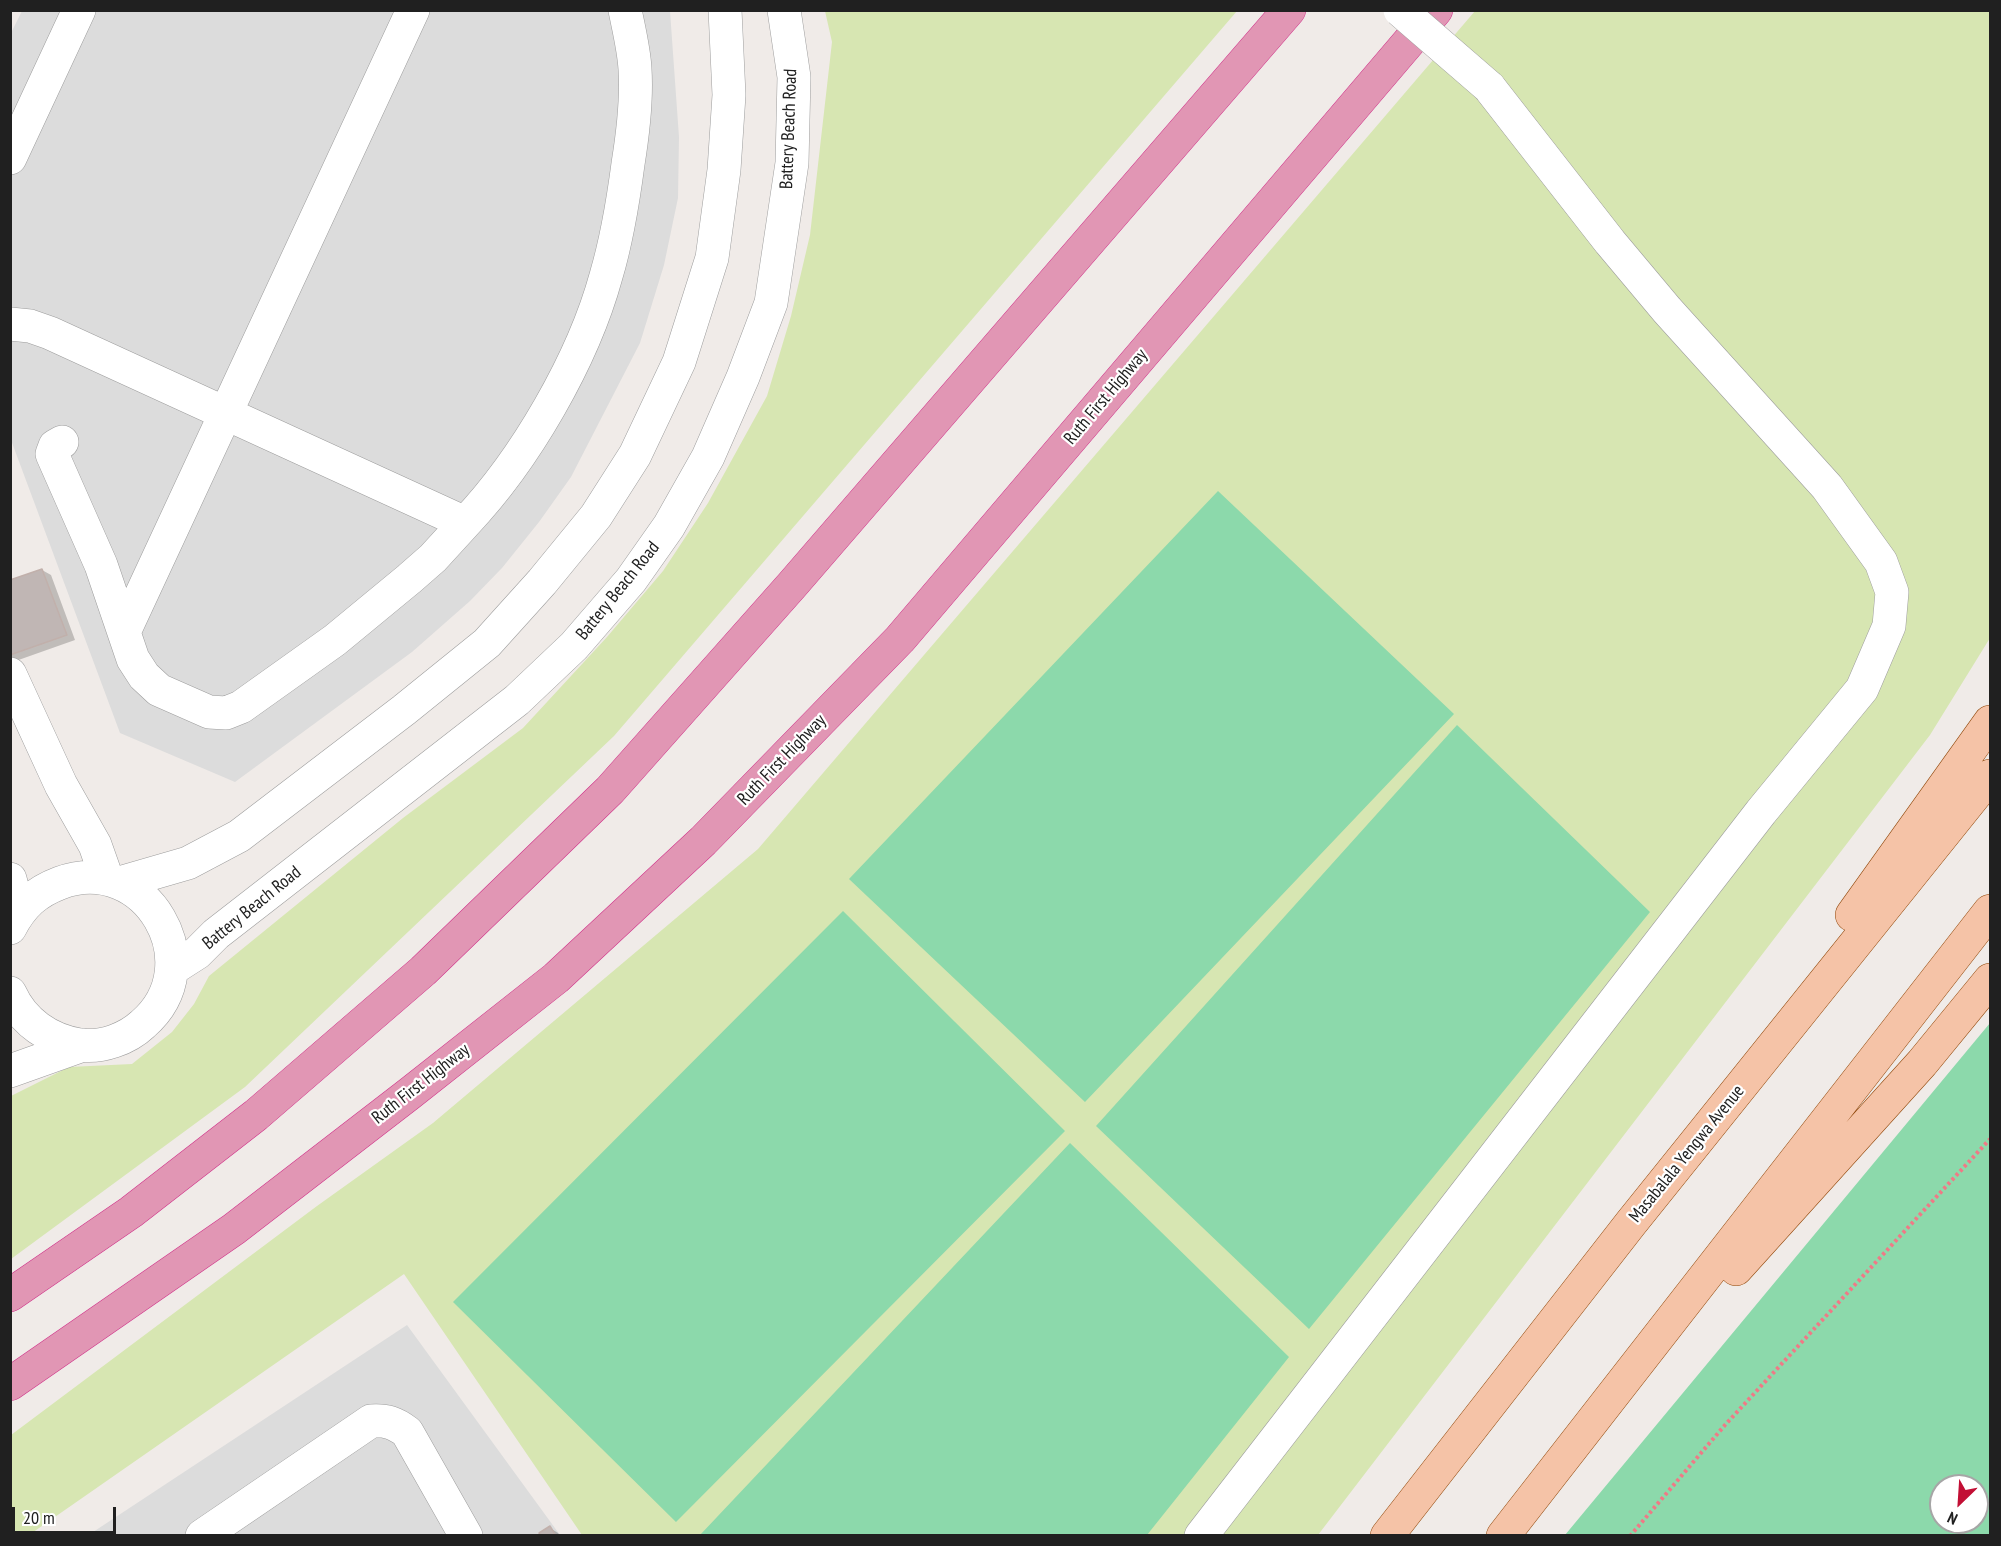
<!DOCTYPE html>
<html>
<head>
<meta charset="utf-8">
<style>
	body { margin:0 }
	#map { position:relative; width:2001px; height:1546px; overflow:hidden; background:#f0ebe8; font-family:"PT Sans Narrow",sans-serif }
	canvas { display:block }
	.frame { position:absolute; inset:0; border:12px solid #202020; pointer-events:none }
	.north { position:absolute; left:1929px; top:1474px; width:60px; height:60px; box-sizing:border-box; background:#fff; border:2px solid #a6a6a6; border-radius:50%; rotate:205deg; font-size:16px; font-weight:700; line-height:24px; text-align:center; color:#202020 }
	.north::after { content:''; display:block; margin:auto; width:21px; height:27px; background:#c20f35; clip-path:polygon(50% 0,100% 100%,50% 72%,0 100%) }
	.scale { position:absolute; left:12px; top:1507px; width:104px; height:27px; box-sizing:border-box; border:3px solid #202020; border-top:0; padding-left:8px; font-size:18px; line-height:21px; white-space:nowrap; color:#202020; -webkit-text-stroke:4px #fff; paint-order:stroke }
</style>
</head>
<body>
<div id="map">
<canvas width="2001" height="1546"></canvas>
<div class="frame"></div>
<div class="north">N</div>
<div class="scale">20 m</div>
</div>
<script>
const context = document.querySelector('canvas').getContext('2d');
context.lineJoin = 'round';
function fillPath(path, color) {
  context.fillStyle = color;
  context.fill(path, 'evenodd');
}
function stroke(path, color, width, dash) {
  context.strokeStyle = color;
  context.lineWidth = width;
  context.lineCap = dash ? 'butt' : 'round';
  context.setLineDash(dash || []);
  context.stroke(path);
}
function write(font, color, halo, rows, align = 'center') {
  context.font = font + ' "PT Sans Narrow",sans-serif';
  context.lineWidth = 4.5;
  context.setLineDash([]);
  context.textBaseline = 'middle';
  context.strokeStyle = halo;
  context.fillStyle = color;
  for (const [text, x, y, turn = 0] of rows) {
    context.save();
    context.translate(x, y);
    context.rotate((+turn || 0) * Math.PI / 180);
    context.textAlign = isNaN(turn) ? turn : align;
    if (halo) context.strokeText(text, 0, 0);
    context.fillText(text, 0, 0);
    context.restore();
  }
}
fillPath(new Path2D(`
	M825,11H1237L614,736L245,1087L11,1259V1096L69,1067L132,1064L172,1032L194,1004L209,976L403,818L523,728L607,637L663,571L708,503L767,396L791,316L810,235L832,42Z
	M1475,11H1990V638L1930,735L1318,1535H582L404,1274L29,1535L11,1536V1435L317,1206L433,1123L758,849Z`), '#d7e6b2');
fillPath(new Path2D(`
	M1218,491L1454,714L1085,1102L849,879Z
	M1457,725L1650,912L1309,1329L1096,1126Z
	M843,911L1065,1131L676,1522L453,1302Z
	M1990,1023V1535H1565ZM1941,1486H1977V1522H1941Z
	M1070,1143L1289,1357L1147,1535H700Z`), '#8cd9ab');
fillPath(new Path2D(`
	M22,11H670L679,137L678,198L664,265L640,343L571,477L539,522L502,568L470,601L412,652L235,782L120,733L11,440L10,35Z
	M407,1325L560,1535L87,1536Z`), '#dcdcdc');
fillPath(new Path2D(`
	M42,570L51,575L75,640L10,663V582Z
	M550,1528L558,1533L560,1536H543Z`), '#0003');
const building = new Path2D(`
	M42,569L67,635L10,655V580Z
	M550,1526L556,1536H541L539,1533Z`);
fillPath(building, '#c0b6b4');
stroke(building, '#c1b0ab', 1.5);
const minor = new Path2D(`
	M10,158L79,10
	M10,324L30,326L50,333L465,523C525,460 583,360 606,276C617,239 623,202 628,164C633,133 637,100 635,69C634,50 629,30 625,10
	M62,442L55,446L52,454L101,565L133,659L144,676L159,690L209,712L226,713L241,707L335,640L409,579L433,558L465,523
	M124,632L413,10
	M10,674L61,785L95,845L107,879
	M10,879L19,912
	M119,883L188,863L239,836L404,710L487,643L542,582L596,516L635,455L679,362L712,258L724,170L729,95L725,10
	M10,928C22,905 36,892 60,883C146,851 212,964 143,1024C127,1039 102,1048 80,1045C49,1040 23,1022 10,993
	M172,969L197,953L216,934L517,700L574,646L631,580L669,526L708,457L743,377L771,303L792,163L794,77L784,10
	M10,1071L83,1045
	M202,1536L371,1421C387,1420 395,1423 407,1432L466,1536
	M1201,1536L1761,812L1862,689L1889,626L1892,592L1881,562L1827,487L1667,310L1610,242L1489,87`);
const major = new Path2D(`
	M1852,915L1990,722
	M1736,1269L1922,1063L1990,980
	M1387,1536L1631,1223L1990,776
	M1503,1536L1990,911`);
const highway = new Path2D(`
	M10,1295L131,1212L256,1115L423,971L610,790L792,585L1289,10
	M10,1384L234,1229L409,1094L556,978L703,841L900,639L1436,10`);
stroke(minor, '#9d9d9d', 34);
stroke(major, '#91480b', 34);
stroke(highway, '#cf348a', 34);
stroke(new Path2D(`
	M1630,1536L1725,1425L1990,1139`), '#f07986', 4, [3, 3]);
stroke(minor, '#fff', 33);
stroke(major, '#f5c3a7', 33);
stroke(highway, '#e196b4', 33);
const minorBridge = new Path2D(`
	M1400,10L1489,87`);
stroke(minorBridge, '#9d9d9d', 34, []);
stroke(minorBridge, '#fff', 33);
write('18px', '#202020', '#fff', [
	["Battery Beach Road",789,129,-88],
	["Ruth First Highway",1106,397,-50],
	["Battery Beach Road",618,591,-51],
	["Ruth First Highway",782,760,-46],
	["Battery Beach Road",252,908,-39],
	["Ruth First Highway",421,1084,-38],
	["Masabalala Yengwa Avenue",1687,1154,-51]
]);
</script>
</body>
</html>
